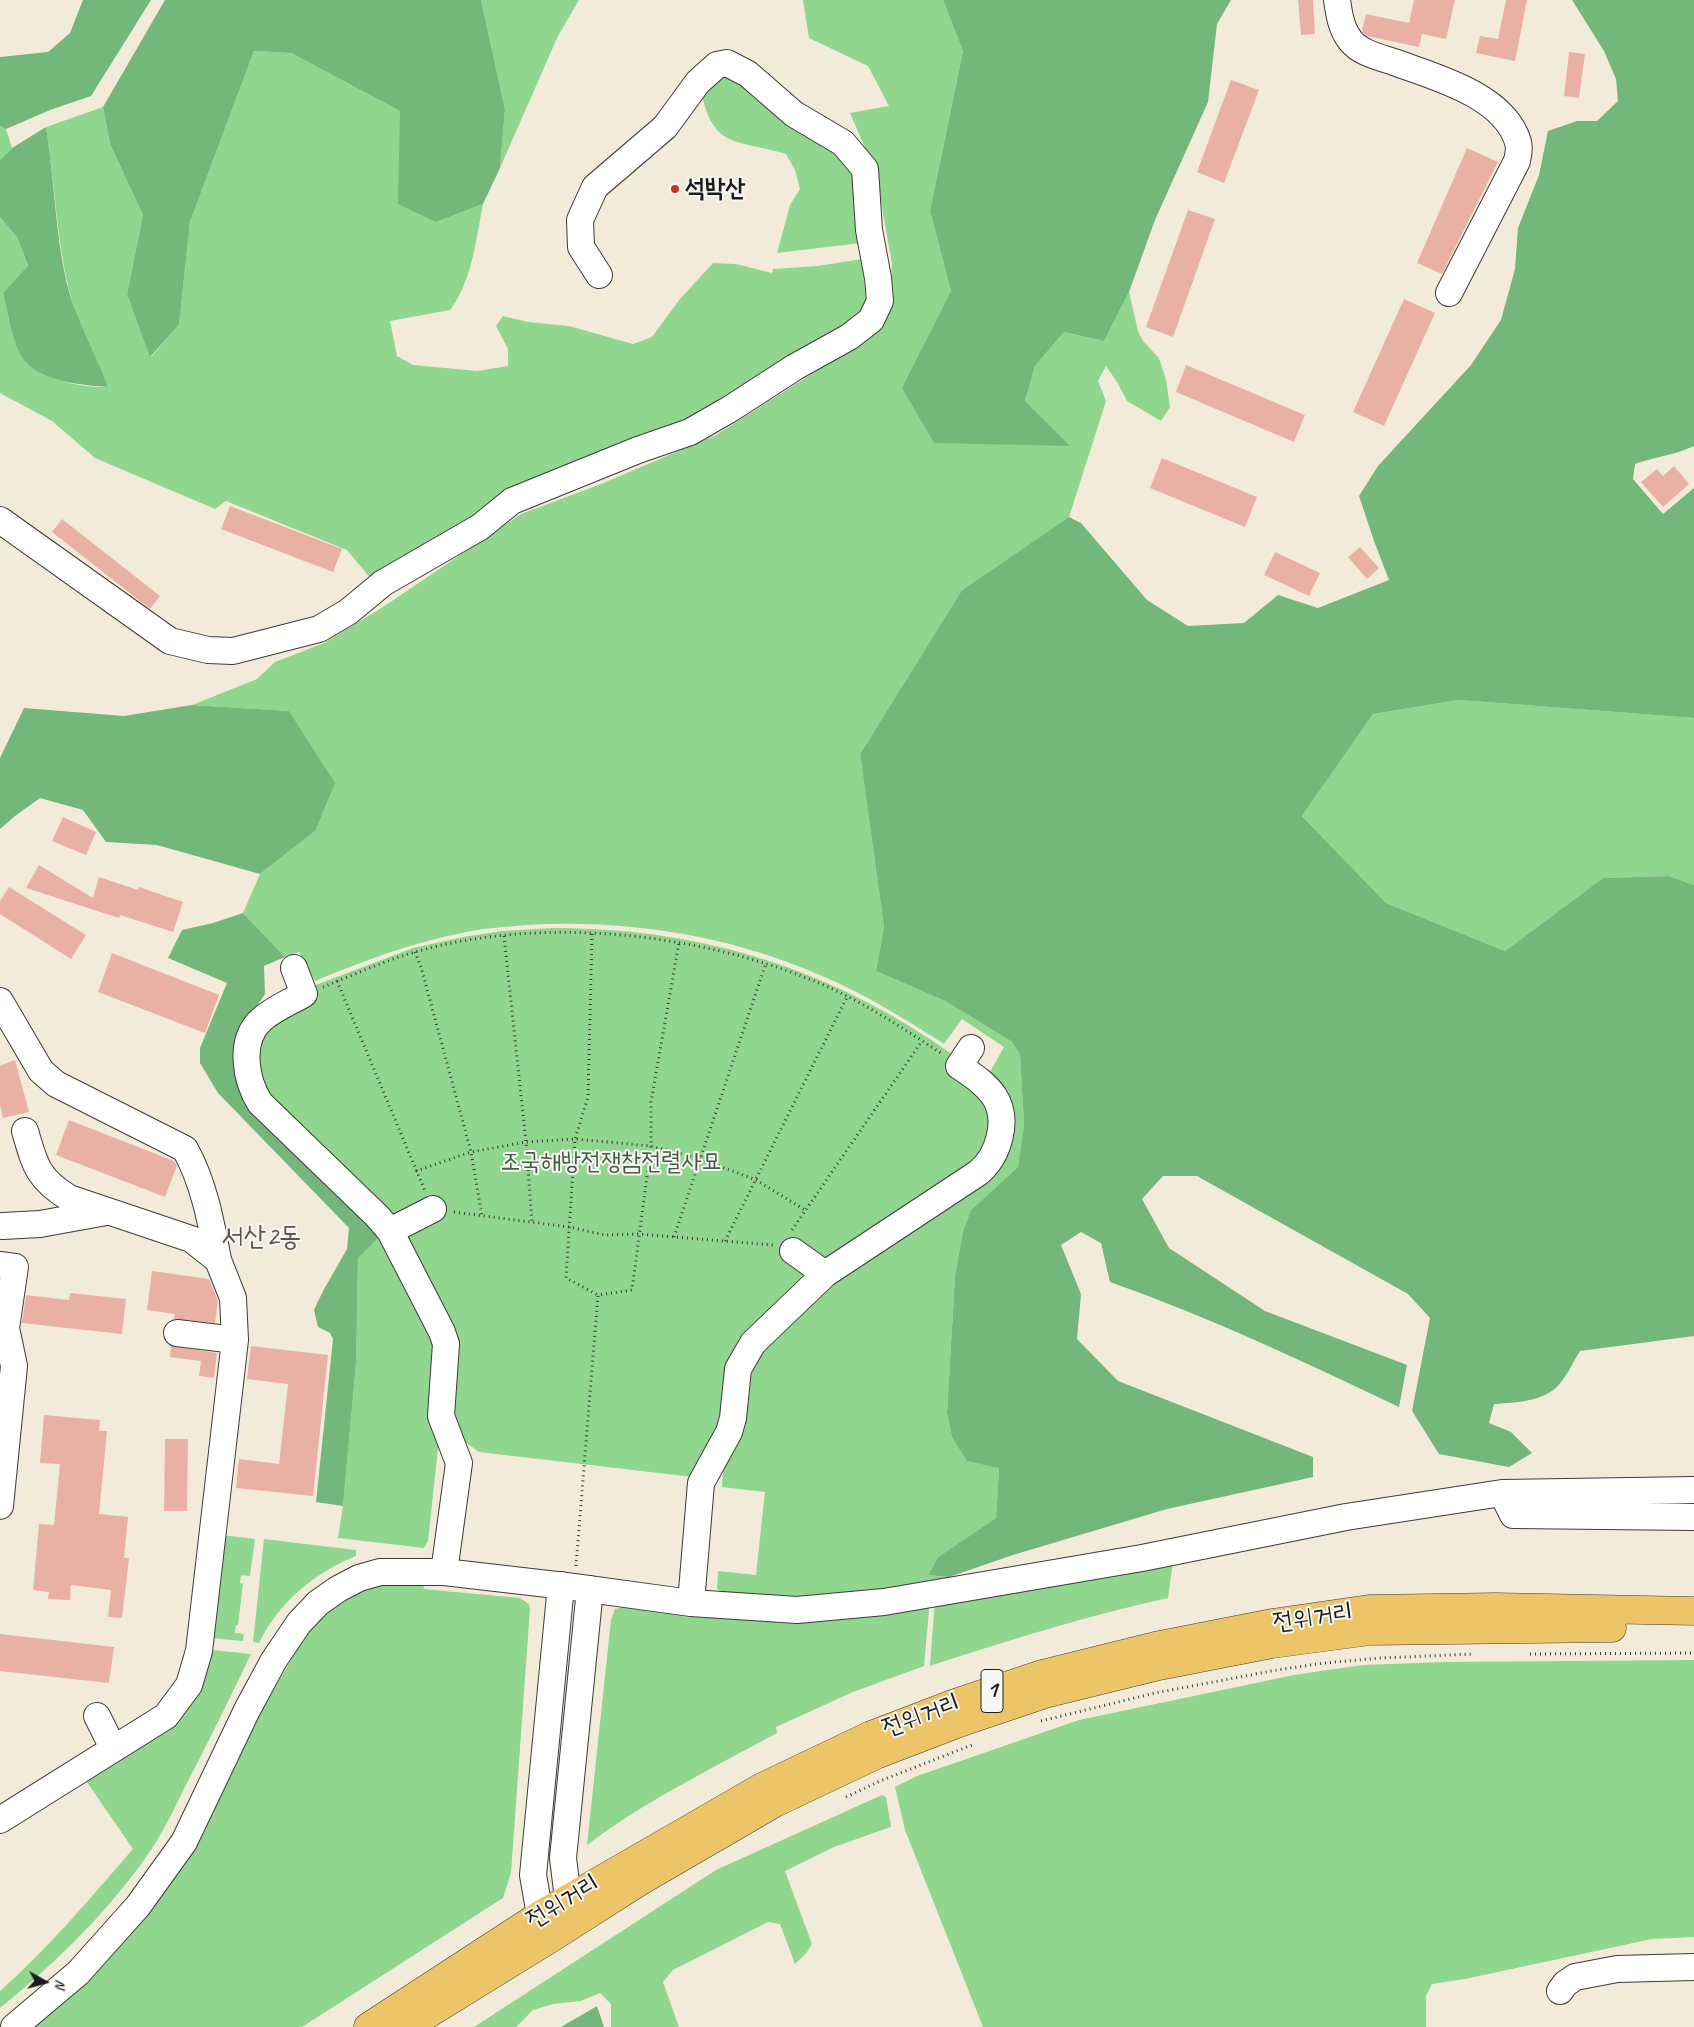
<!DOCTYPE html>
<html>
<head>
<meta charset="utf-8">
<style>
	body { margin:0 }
	#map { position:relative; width:1694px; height:2027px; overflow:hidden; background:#f3ebda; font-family:Caveat,sans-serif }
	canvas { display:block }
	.north { position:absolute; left:20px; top:1957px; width:50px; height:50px; -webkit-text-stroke:4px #f6f6f2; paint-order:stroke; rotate:97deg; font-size:14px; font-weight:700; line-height:20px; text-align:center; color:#1c1c1c }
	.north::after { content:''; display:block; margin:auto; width:18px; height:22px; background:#1c1c1c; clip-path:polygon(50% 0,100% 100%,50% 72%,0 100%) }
</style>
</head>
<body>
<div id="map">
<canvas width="1694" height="2027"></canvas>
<div class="north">N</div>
</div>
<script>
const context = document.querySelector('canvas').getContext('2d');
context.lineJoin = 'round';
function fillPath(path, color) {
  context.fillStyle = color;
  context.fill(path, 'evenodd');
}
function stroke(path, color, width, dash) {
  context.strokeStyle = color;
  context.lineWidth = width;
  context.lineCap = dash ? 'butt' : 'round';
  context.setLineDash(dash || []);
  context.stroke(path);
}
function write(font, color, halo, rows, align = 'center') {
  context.font = font + ' Caveat,"Poor Story",sans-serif';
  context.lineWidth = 4;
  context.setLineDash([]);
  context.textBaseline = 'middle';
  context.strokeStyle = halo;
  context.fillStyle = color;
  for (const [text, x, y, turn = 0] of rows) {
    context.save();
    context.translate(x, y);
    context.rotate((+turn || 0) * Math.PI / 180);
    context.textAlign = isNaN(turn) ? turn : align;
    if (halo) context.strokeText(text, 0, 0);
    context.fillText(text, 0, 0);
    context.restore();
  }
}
fillPath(new Path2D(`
	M481,0H579L558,36L500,168L505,109Z
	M803,0H943L963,51L930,211L951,291L903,388L1069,446L1025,401L1035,366L1064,332L1104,341L1129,292L1138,331L1143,341L1159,358L1166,379L1170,407L1161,421L1127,401L1117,382L1106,366L1098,381L1106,401L1069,517L962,590L860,754L884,927L876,971L945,1001L1011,1041L1020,1054L1024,1125L1018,1167L971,1210L963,1231L955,1276L947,1413L952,1437L999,1468L996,1518L938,1557L928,1575L949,1577L933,1583L808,1599L727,1594L717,1589L718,1571L756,1575L765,1492L722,1487C723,1476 723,1465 728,1455C734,1443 742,1434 746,1422L753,1360L827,1279L992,1173L990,1072L1004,1047L962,1019L944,1044C905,1019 865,994 822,976C729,935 626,919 526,925C505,927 483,928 462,933C411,943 363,961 315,981L299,952L285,957L243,913L260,874L315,831L289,711L192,705L257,679L275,662L324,643L383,607L521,514L601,484L716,435L868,338L889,306L892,264L876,173L850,113L889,106L868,66L809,38Z
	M254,51L291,53L400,111L436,222L483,204C476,239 472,282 450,310L390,321L397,356L413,365L477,371L508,366V349L496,326L503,316L528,322L569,326L633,344L652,337L680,299L713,263L736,264L772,273L773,269L818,266L862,259L867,313L788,364L668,429L371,579L347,550L226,501L215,509L95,458L52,421L0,393V217L17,237L28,267L3,293C7,310 13,345 23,359C38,380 84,388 108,387C95,355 77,324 69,290C56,237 55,181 46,127L103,107L110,144L143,215L127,294L151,357L179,325L190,222Z
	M736,74L839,148L854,169L861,243L777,253L790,205L800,189L795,170L786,154C737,139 713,150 701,91L710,77Z
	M0,126L6,129L12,148L0,160Z
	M1459,700L1694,718V885L1669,876L1603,878L1505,951L1386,903L1302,816L1373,714Z
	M553,928C693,928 817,964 933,1041C947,1051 960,1060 974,1069C978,1071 984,1074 987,1077C991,1083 1003,1125 1006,1135L826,1277L756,1343L710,1479L479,1452L457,1436L444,1356L400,1258L270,1120L249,1029L271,1002L413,948L463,937L502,931Z
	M381,1235L436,1337L439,1439L428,1541L424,1548L338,1538L343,1506L356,1364L358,1257Z
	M221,1535L255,1539L250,1576L241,1575L240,1583L243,1584L238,1625H236L235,1633L244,1634L243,1641L209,1638Z
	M264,1539L356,1550V1556C314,1573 279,1602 259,1643L253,1642Z
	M1174,1555L1168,1598C1087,1616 1009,1640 930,1666L935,1598Z
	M391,1583H423L424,1589L520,1598L529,1604L530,1609L511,1873L503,1898L302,2027H31L213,1807L261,1712L298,1648L312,1629L327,1612L357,1592L374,1586Z
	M930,1599L924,1666L853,1692L776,1727L777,1733C713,1768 645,1801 587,1845L611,1620L615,1609L626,1606Z
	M203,1649L251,1654C230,1698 209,1741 187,1783C176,1805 165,1829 151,1850C109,1911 58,1961 0,2008V1991C49,1948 90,1898 133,1849L82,1775L152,1735Z
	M1694,1660V1937L1652,1939L1465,1979L1432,1984L1426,1996V2027H983L905,1830L895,1787L917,1776L1079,1720L1294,1675L1362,1665L1445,1662Z
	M882,1795L886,1797L891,1827L834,1847L785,1871L812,1944L807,1952L795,1964L780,1924L768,1922L673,1970L663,1982L679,2027H611V2004L600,1993L581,2001L553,2004L533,2010L516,2027H474L716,1870Z`), '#90d68f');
fillPath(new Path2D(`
	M83,0H151L91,96L50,110L6,129L0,126V57L48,52L70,33Z
	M165,0H481L505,109L500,168L483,204L436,222L398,204L400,111L291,53L254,51L190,222L179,325L150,357L127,294L143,215L110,144L103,107Z
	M943,0H1231L1217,24L1208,102L1155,220L1129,292L1104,341L1064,332L1035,366L1025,401L1070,446L934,443L902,388L951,291L930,211L963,51Z
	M1572,0H1694V446C1675,455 1655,457 1635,464L1633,479L1663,514L1694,488V718L1459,700L1373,714L1302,816L1386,903L1505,951L1603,878L1669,876L1694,885V1336L1580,1351C1574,1360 1570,1370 1564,1378C1549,1402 1520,1402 1494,1404L1489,1423L1511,1432L1532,1453L1509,1467L1439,1454L1412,1411L1430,1318L1408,1294L1197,1176H1163L1142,1199L1169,1248L1265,1311L1407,1365L1399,1407C1305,1362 1209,1317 1110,1282L1101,1243L1081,1232L1061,1245L1081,1294L1077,1339L1118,1381L1313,1457V1477L1167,1509L1013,1555L949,1577L928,1575L938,1557L996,1518L999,1468L967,1461L952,1437L947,1413L955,1276L963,1231L971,1210L1018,1167L1024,1125L1020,1054L1011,1041L945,1001L876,971L884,927L860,754L962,590L1069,517L1081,523L1147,600L1188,626L1244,623L1278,595L1318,608L1389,580L1374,541L1359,496L1378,466L1471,365L1501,320L1515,269L1518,228L1539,175L1548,131L1577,121H1597L1618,101L1616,79L1604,51Z
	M46,127C55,182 55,238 69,292C79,325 96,355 108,387C82,385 40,382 23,359C13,346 7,309 3,293L28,266L17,237L0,217V160L12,148Z
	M192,705L289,711L335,783L315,831L260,874L157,845L106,842L83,810L40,798L15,816L0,829V758L24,708L124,716Z
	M243,913L285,957L264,966L265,994L246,1023L238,1075L381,1235L358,1258L356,1364L343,1506L316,1502L333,1339L330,1333L318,1327L314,1310L323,1291L347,1249L349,1228L218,1093L200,1063V1048L227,983L168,958L182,930L213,923Z
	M597,2006L604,2027H561Z`), '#74b77a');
fillPath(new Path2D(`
	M1298,0H1313L1315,34L1301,35Z
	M1414,0H1455L1446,39L1422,34L1419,47L1367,36L1362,31L1366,14L1409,23Z
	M1506,0H1527L1515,61L1476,53L1480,36L1498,39Z
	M1569,52L1585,54L1579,98L1564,96Z
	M1231,80L1259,90L1224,183L1197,172Z
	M1467,148L1498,162L1442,274L1417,263Z
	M1188,210L1215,219L1173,337L1146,327Z
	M1404,299L1435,313L1384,426L1353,412Z
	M1186,365L1305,415L1294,442L1176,392Z
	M1162,458L1257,497L1245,527L1150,488Z
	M1674,466L1689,484L1663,507L1641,482L1657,469L1663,476Z
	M230,506L342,549L333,572L221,529Z
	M62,519L160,596L150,609L52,532Z
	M1360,547L1379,568L1367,579L1348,557Z
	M1275,552L1320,573L1309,596L1264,575Z
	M63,817L96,832L86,855L52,841Z
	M39,865L93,898L99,877L138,890L139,887L183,902L173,932L120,915L119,918L26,888Z
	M9,887L86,935L71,959L0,914V901Z
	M112,953L219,995L205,1033L98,992Z
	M15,1060L29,1112L3,1118L0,1105V1066Z
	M69,1120L174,1161L177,1166L165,1197L56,1155Z
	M152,1271L209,1279L218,1301L215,1323L174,1319L175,1314L147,1310Z
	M70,1293L126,1299L122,1334L22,1323L26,1295L69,1300Z
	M171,1346L217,1353L214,1378L199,1376L201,1361L170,1357Z
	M251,1346L328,1355L313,1496L236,1488L239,1459L279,1464L288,1384L247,1379Z
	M44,1415L100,1420L99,1431H107L99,1514L128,1517L124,1558H129L122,1618L108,1617L111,1590L71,1585L70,1600L48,1599L49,1592L33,1590L39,1524L54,1525L60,1464L40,1463Z
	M165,1439H188L187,1511H164Z
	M0,1634L114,1647L109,1683L0,1671Z`), '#e9b1a3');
const minor = new Path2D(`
	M1337,0C1339,14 1341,28 1350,40C1360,53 1379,57 1394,62C1435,77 1504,95 1518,142C1520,148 1518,156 1517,161L1449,293
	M0,520L170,641L208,650L233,651L319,629L348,612L383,583L480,527L512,501L638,450L690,432L730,409L795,367L849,337L871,320L880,301L878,278L869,230L865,169L843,143L794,114L748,74L727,63L717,65L698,82L665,127L595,187L580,220L581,247L599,275
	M294,968L304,994C290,1002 273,1009 261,1020C238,1041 246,1081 260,1103L377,1216L390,1231L442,1332L446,1344L441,1416L459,1463L444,1572
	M0,1001L41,1071L56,1084L185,1149C204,1183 211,1222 218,1260
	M3,1226L40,1224L106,1212
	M390,1231L433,1209
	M793,1251L825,1274
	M0,1265L15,1267L6,1328L14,1366L0,1506
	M177,1333L235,1340
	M1502,1493L1513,1515L1694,1517
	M691,1603L701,1483L729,1432L733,1418L738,1369L753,1343L825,1274L978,1173C998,1157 1010,1120 994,1096C985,1083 972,1075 959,1066L971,1048
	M97,1716L113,1748
	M0,1820L166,1716L189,1685L199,1651L235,1340L233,1298L218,1260L191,1239L69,1198C37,1178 35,1165 25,1131
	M568,1899L563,1858L590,1589
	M540,1915L533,1875L561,1585
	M1560,1991L1565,1984L1575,1977L1617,1969L1694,1967
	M14,2027L78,1973L138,1906L184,1842L247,1710L274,1660L299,1623L318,1603L338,1589L359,1578L380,1572H444L574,1587L691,1603L797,1610L884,1602L1142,1558L1346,1517L1502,1493L1694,1490`);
const major = new Path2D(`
	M368,2027L540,1915L762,1787L871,1735L955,1703L1042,1674L1155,1646L1272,1623L1369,1609L1496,1607L1694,1611
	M407,2027L553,1937L639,1882L775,1803L876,1755L962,1722L1045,1694L1159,1666L1272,1644L1370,1631L1612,1628`);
stroke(minor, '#3c3b38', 28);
stroke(major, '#3c3b38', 29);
stroke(new Path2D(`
	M592,934L588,1097L575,1139L566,1278L598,1295
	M504,936L526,1142L532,1222
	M415,952L421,967L471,1152L482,1216
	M337,981L425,1191
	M323,987C353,975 384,961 415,952C538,916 692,932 809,979C856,997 899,1026 941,1053
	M416,1171L471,1152L526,1142L575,1139L651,1146L701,1159L756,1180L805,1210
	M454,1212L569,1227L605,1235L638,1234L773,1245
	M792,1230L922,1041
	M674,1237L766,963
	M725,1241L847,997
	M576,1566L598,1295L632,1290L651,1146V1102L679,942
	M1530,1654L1694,1653
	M1041,1721L1155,1693L1277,1670L1324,1663L1381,1658L1474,1654
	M846,1797L880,1781L972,1745`), '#3c3b38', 3, [1, 4]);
stroke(minor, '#fff', 26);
stroke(major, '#ecc569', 28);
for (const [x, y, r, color] of [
	[675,189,5,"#c8321e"]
]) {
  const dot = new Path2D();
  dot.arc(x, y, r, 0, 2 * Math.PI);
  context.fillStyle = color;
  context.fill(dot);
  stroke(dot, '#f6f6f2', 2);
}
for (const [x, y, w] of [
	[992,1691,22]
]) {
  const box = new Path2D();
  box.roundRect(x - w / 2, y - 21.5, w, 43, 4);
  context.fillStyle = '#f6f6f2';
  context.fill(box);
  stroke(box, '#1c1c1c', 1);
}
write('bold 24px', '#1c1c1c', null, [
	["1",992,1691]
]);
write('bold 25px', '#1c1c1c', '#f6f6f2', [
	["석박산",685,189]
], 'left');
write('25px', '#455d44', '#f6f6f2', [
	["조국해방전쟁참전렬사묘",611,1162]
]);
write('25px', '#1c1c1c', '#f6f6f2', [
	["전위거리",1313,1618,-8],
	["전위거리",921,1716,-20],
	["전위거리",563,1902,-31]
]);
write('28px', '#64504b', '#f6f6f2', [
	["서산2동",261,1238]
]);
</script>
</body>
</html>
